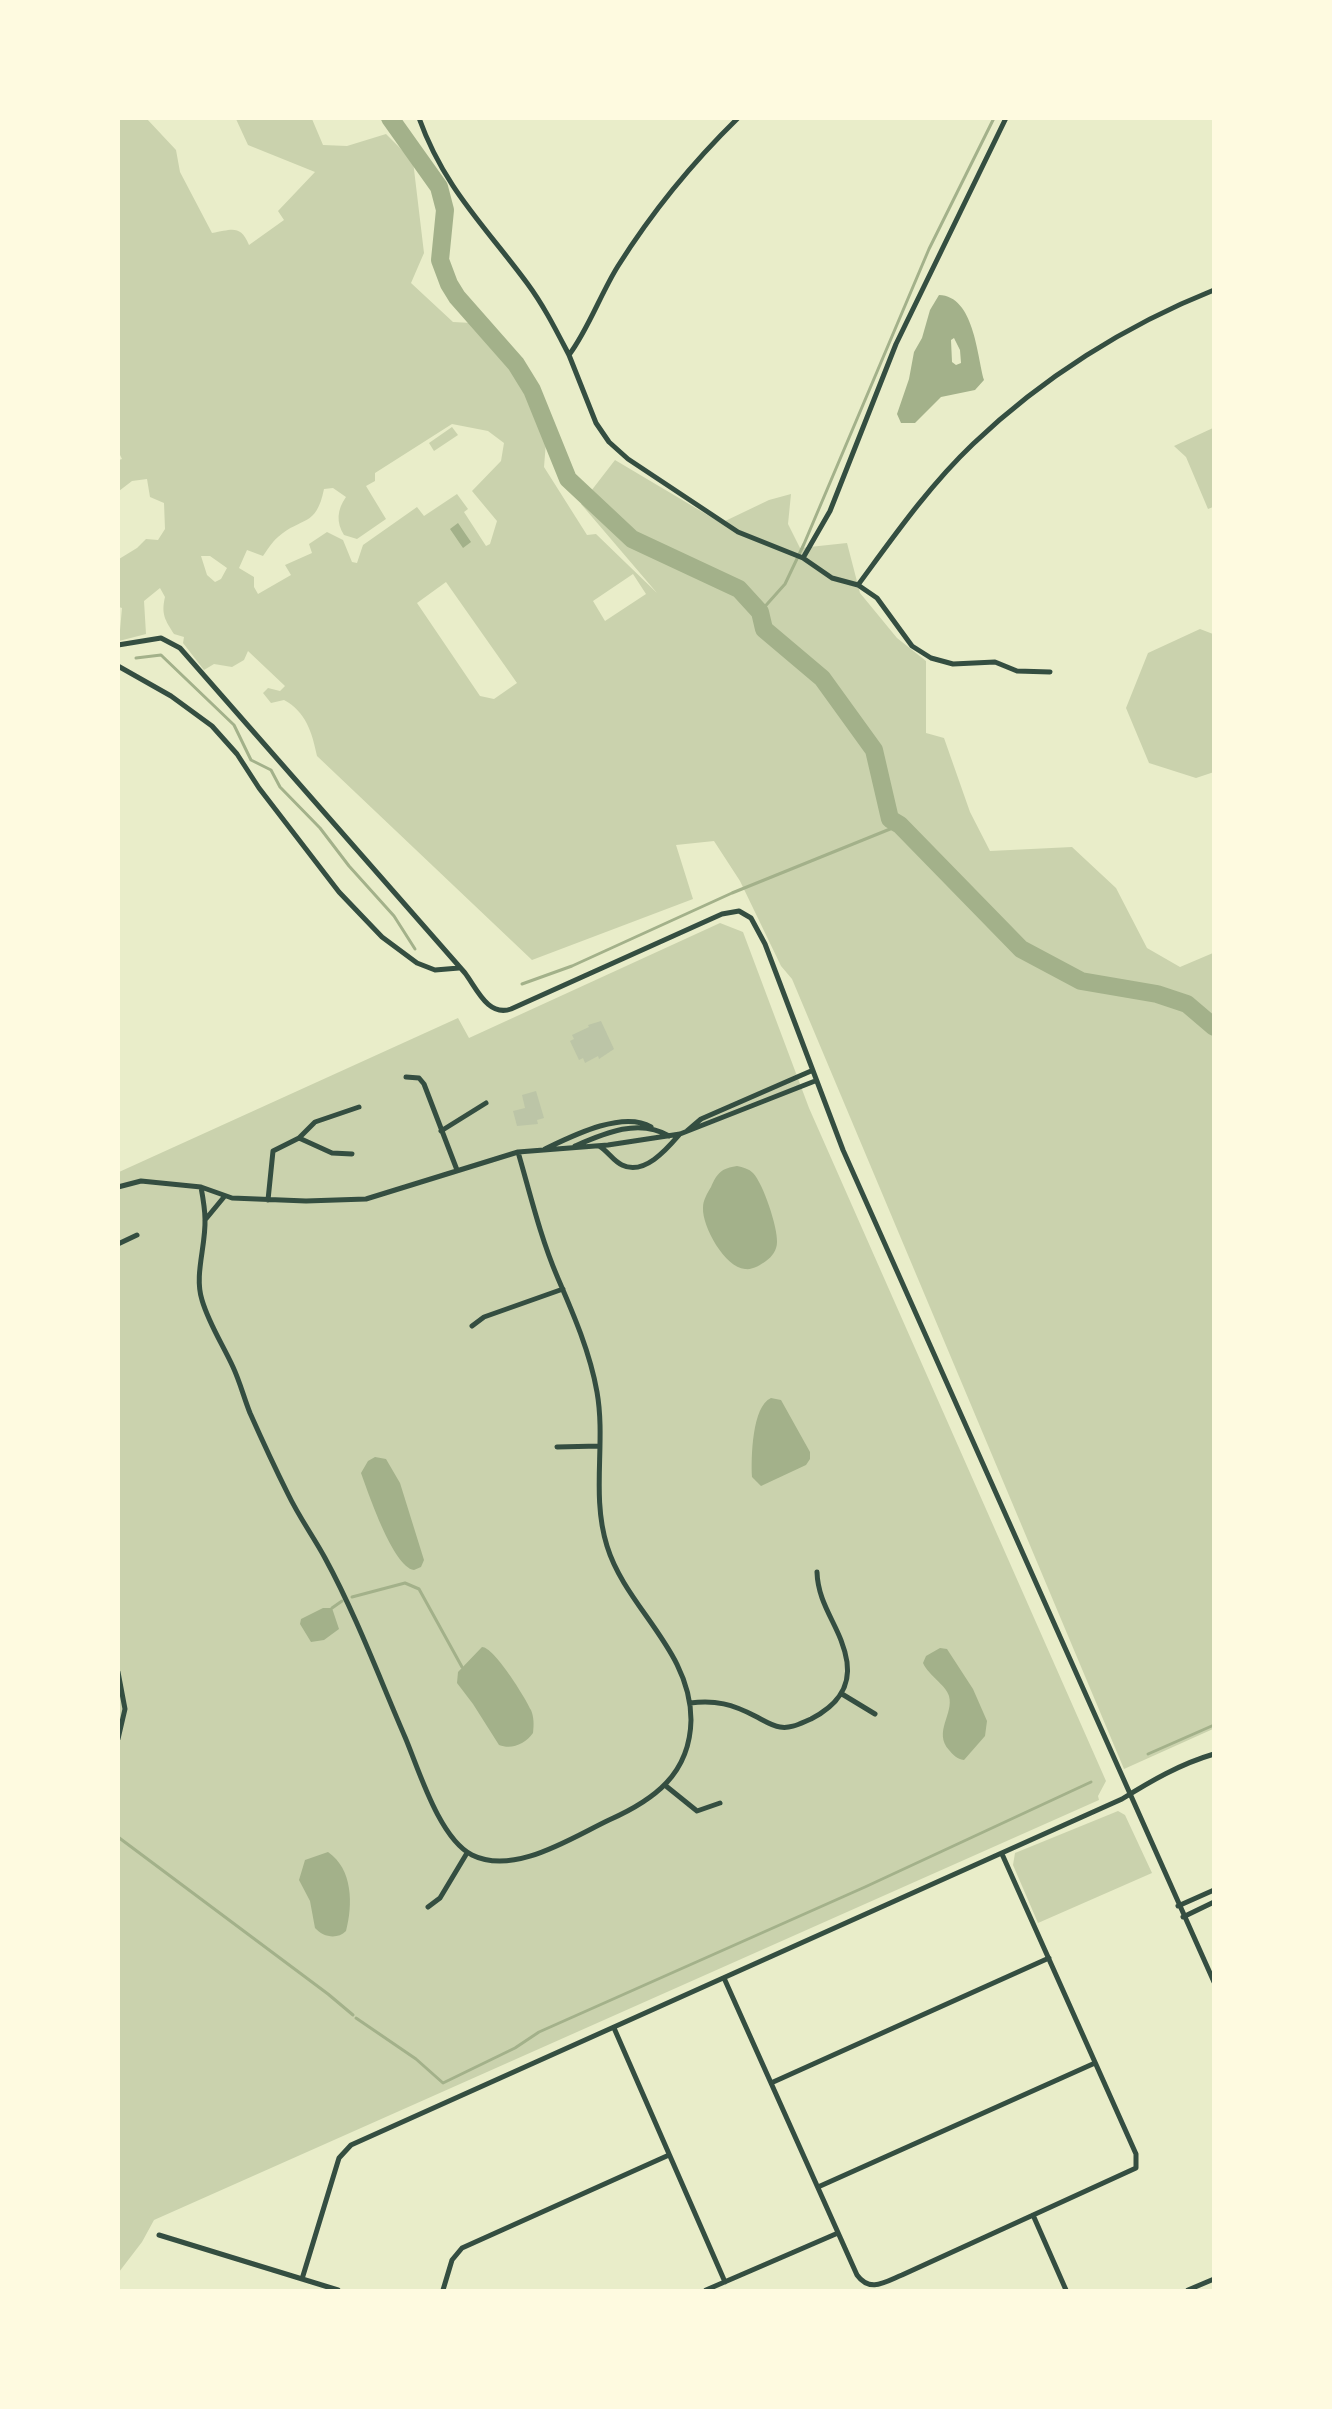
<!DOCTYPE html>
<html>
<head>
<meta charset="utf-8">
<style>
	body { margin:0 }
	#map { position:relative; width:1332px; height:2409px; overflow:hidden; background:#e9edc9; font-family:"Space Grotesk",sans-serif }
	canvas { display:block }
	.frame { position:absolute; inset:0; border:120px solid #fefae0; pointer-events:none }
</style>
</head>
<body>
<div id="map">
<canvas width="1332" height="2409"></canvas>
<div class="frame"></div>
</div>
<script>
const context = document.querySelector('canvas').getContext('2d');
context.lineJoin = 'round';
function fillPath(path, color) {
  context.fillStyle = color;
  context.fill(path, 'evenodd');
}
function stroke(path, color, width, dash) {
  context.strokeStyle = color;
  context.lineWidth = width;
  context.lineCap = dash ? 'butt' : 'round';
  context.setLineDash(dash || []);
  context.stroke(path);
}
fillPath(new Path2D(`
	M118,119H147L176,150L180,172L212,233C232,230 240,224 249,245L284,220L278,211L315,172L248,145L236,119H312L323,145L347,146L386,134L413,161L424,253L411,283L453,322L472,323L502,357L522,386L546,442L544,467L587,535L596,534L657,593L581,504L615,460L721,523L769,500L791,494L788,524L800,548L847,543L860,593L897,638L926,661V733L944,738L970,812L990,851L1072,847L1116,888L1147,948L1180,967L1213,953V1729L1124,1769L792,979L781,966L740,881L714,841L676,845L693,899L532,960L317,756C312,732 306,712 284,700L271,703L263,693L268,688L280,691L285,686L248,651L244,660L232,667L214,664L204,670L183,643L184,637L174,634C165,620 161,614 165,597L160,588L144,601L146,634L119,641L122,608L119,607V559L137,548L146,539L158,540L165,529L164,503L150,497L147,479L132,481L119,491V460L122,459L118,451ZM452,424L488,431L504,443L501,461L472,491L497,521L490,544L486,546L464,512L468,509L457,494L424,516L417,507L363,545L357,563L352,562L343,540L327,532L309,544L312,553L285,565L291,575L258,594L254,587V577L239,568L247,550L263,556C267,550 272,542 278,537C302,516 316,528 324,489L333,488L346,497C337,510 336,522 344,535L357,539L386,519L366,486L375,481V473ZM201,556H210L227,568L221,579L215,582L207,575ZM633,574L646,594L605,621L593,601ZM446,582L517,683L494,699L480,696L417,603Z
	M452,427L458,435L434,451L429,443Z
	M1213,428V507L1208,509L1186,457L1174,446Z
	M1200,629L1213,634L1214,772L1196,778L1149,763L1126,708L1148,653Z
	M720,923L743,932L809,1108L1106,1781L1098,1796L1099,1800L154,2220L142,2242L119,2272V1172L458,1018L469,1038Z
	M1118,1811L1125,1815L1152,1873L1038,1923L1013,1865L1015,1853Z`), '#cad2ad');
fillPath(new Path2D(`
	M939,295C974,296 977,355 984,380L975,390L941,397L915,423H901L897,414L909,379L914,352L922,338L930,310ZM954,338L960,350L961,363L956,365L952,362L951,340Z
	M458,523L471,542L463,548L450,529Z
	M737,1166C743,1167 749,1169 753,1173C763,1183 778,1228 777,1242C777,1250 772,1257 766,1261C760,1265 753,1270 745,1269C725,1268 702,1226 703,1208C703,1200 707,1194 711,1187C717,1173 722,1168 737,1166Z
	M771,1398L781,1400L810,1452V1459L806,1465L761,1486L752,1477C751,1458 752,1406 771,1398Z
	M375,1457L386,1459L400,1483L424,1560L421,1567L414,1570C393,1567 368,1492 361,1473L368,1461Z
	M323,1608H332L339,1629L324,1640L311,1642L300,1624L301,1619Z
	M482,1647C494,1647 525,1697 531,1710C534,1717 534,1725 533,1733C525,1744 512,1750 499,1745L473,1704L457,1683L458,1672Z
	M940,1648L947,1649L973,1689L987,1721L985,1736L964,1760C957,1759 953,1755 949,1750C933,1732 954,1714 949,1696C946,1685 929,1676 923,1663L926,1656Z
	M328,1852C353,1869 353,1905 346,1931C337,1940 323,1937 315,1928L310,1901L299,1880L305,1860Z`), '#a3b18a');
stroke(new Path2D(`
	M760,612L785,584L804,544L929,249L994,118
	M136,658L161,655L234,725L251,760L271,770L280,787L320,828L349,866L394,916L415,949
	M522,984L572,966L732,893L900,825
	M352,1597L405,1583L419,1589L462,1667
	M332,1608L342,1601
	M1148,1754L1214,1725
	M118,1837L328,1994L353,2015
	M356,2018L416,2059L443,2083L515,2048L539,2032L865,1887L1091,1782`), '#a3b18a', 3);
stroke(new Path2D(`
	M390,118L439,187L445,210L440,260L449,284L457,297L516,364L532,390L568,479L632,539L739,589L760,612L764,629L822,678L874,750L890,819L900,825L1021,949L1081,981L1157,994L1187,1004L1214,1027`), '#a3b18a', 18);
fillPath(new Path2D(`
	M601,1021L614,1049L599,1059L598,1056L585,1063L583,1058L579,1060L570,1041L574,1039L572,1035L589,1027L588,1025Z
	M536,1091L544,1118L537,1120L538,1124L517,1126L513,1111L525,1108L522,1095Z`), '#bcc5a7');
stroke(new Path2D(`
	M419,118C444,188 485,226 527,283C544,306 556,330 569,355C588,330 601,293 618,266C652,212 692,163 738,118
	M569,355L596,423L609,442L628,459L738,532L803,558L832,578L858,585L877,598L912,646L931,658L953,664L995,662L1017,671L1050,672
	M803,558L830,511L896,344L1006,118
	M858,585C894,536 929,486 973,444C1042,378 1126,325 1214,290
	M118,645L161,638L180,648L465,973C477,989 488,1017 511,1009L722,914L739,911L751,918L765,944L843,1150L1214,1982
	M118,666L171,696L212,726L237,754L259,788L339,892L382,937L417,963L435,970L459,968
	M406,1077L419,1078L424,1084L457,1170
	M441,1131L486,1103
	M687,1131L701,1119L811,1071
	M299,1138L332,1153L352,1154
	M575,1146C605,1133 639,1118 669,1136
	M599,1146C608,1151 613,1161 622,1165C644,1176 667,1149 679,1135
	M545,1149C572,1136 623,1110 651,1127
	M118,1187L141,1181L201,1187L232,1198L306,1201L366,1199L518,1152L608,1145L680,1134L815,1081
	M201,1187C203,1198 205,1209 205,1219C206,1246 194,1275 202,1300C209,1324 223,1345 233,1367C240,1382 244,1398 250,1413C262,1440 275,1468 288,1494C299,1517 313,1536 325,1558C356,1615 379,1677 405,1737C419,1770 439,1838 472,1855C514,1876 571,1838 609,1820C654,1800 690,1774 691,1720C691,1650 626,1608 607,1546C591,1495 606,1443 597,1392C590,1352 573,1313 557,1276C540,1236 530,1193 518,1152
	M268,1200L273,1151L299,1138L315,1122L359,1107
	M205,1220L224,1197
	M118,1244L137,1235
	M472,1326L484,1317L563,1289
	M557,1447L599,1446
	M118,1672L125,1709L118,1739
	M842,1694L875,1714
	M690,1703C716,1700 732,1704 755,1716C763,1720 772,1726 780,1727C791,1729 801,1723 811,1719C834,1707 851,1690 847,1662C842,1628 818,1607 817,1572
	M666,1786L697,1811L720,1803
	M1178,1906L1214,1890
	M428,1907L440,1898L467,1853
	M1183,1917L1214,1902
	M724,1978L857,2275C870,2293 885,2282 902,2275L1136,2168V2154L1002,1854
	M614,2028L725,2282
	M771,2083L1049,1958
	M818,2187L1095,2063
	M1033,2215L1066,2290
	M159,2235L338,2290
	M302,2279L339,2158L351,2145L1122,1799C1151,1781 1180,1764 1214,1754
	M443,2290L452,2260L462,2248L669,2155
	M706,2290L838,2233
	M1188,2290L1214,2279`), '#344e41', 5);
</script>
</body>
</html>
